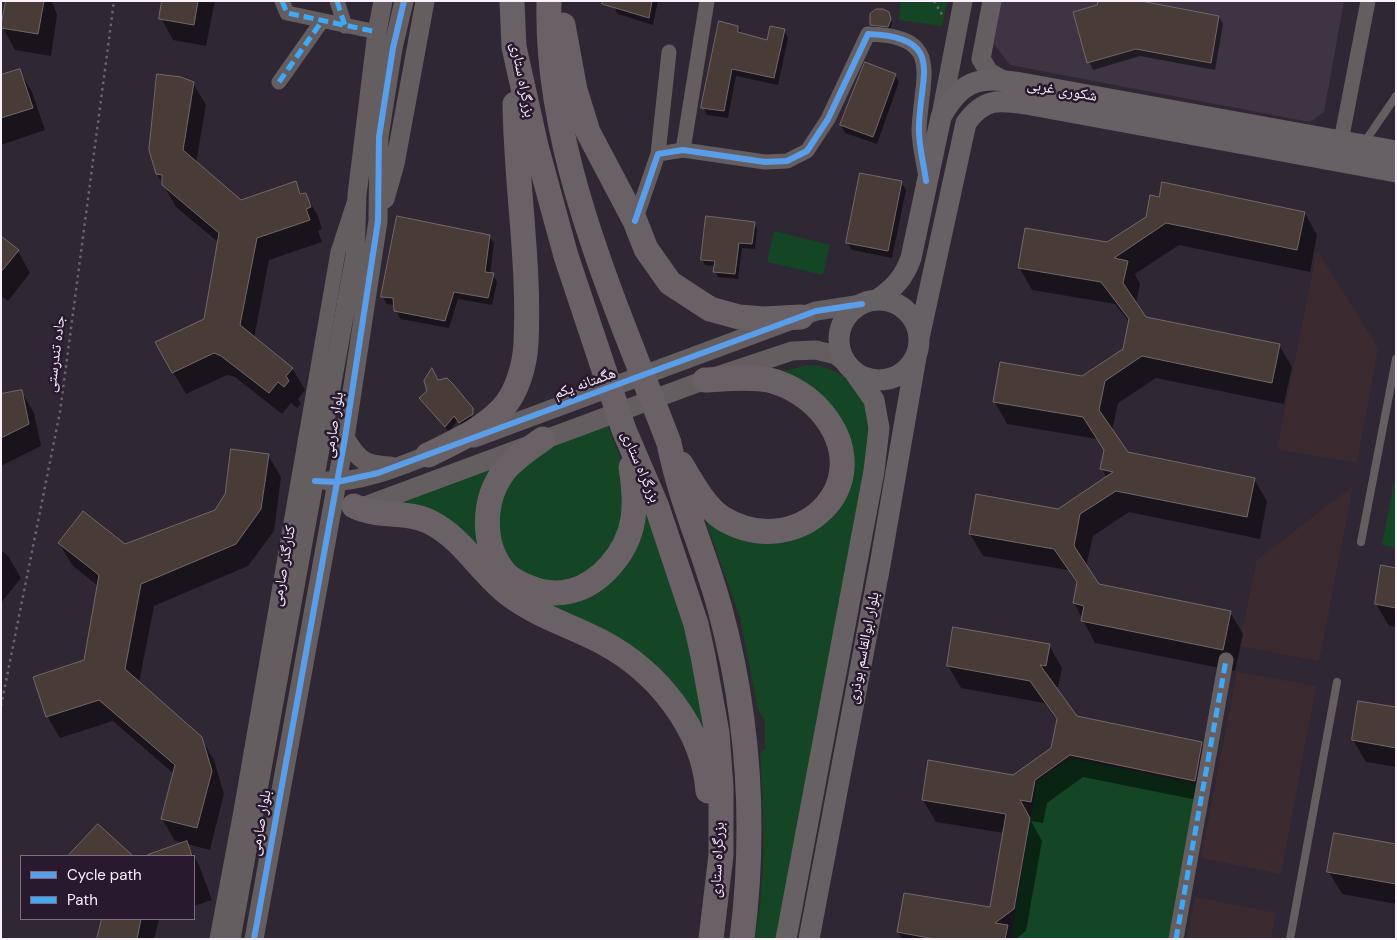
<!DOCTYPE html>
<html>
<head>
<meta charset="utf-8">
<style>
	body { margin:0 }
	#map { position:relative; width:1397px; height:940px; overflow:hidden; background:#302734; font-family:"DM Sans",sans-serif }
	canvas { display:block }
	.frame { position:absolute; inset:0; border:2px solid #faf1fd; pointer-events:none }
	.legend { position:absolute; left:20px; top:855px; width:175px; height:65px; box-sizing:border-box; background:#29192f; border:1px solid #7d6f81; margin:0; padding:6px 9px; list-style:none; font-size:15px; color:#faf1fd }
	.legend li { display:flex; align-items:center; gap:10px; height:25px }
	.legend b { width:25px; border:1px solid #7d6f81 }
</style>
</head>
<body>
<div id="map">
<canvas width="1397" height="940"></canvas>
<div class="frame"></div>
<ul class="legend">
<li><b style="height:6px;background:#5a9eea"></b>Cycle path</li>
<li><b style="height:6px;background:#3fa9f5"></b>Path</li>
</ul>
</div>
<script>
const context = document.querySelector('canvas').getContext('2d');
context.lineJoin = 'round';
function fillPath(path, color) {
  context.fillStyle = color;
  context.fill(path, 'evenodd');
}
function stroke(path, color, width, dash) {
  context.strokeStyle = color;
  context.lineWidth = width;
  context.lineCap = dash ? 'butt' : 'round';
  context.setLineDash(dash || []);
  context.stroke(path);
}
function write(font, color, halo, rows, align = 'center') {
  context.font = font + ' "DM Sans","Noto Naskh Arabic",sans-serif';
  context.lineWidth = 5;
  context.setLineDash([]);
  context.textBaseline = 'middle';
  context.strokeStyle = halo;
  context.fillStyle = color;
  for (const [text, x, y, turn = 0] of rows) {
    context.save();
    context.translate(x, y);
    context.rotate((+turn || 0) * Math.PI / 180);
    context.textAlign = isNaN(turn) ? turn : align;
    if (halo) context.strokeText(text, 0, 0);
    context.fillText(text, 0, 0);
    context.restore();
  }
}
fillPath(new Path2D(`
	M1317,250L1378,348L1357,463L1277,449Z
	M1353,486L1319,661L1239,646L1257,560Z
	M1237,672L1316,686L1281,874L1201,858Z
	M1195,897L1276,913L1271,939H1187Z`), '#3c2a31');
fillPath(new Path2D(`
	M1001,1H1344L1324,112L1310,122L1010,65L994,44Z`), '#3e3443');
fillPath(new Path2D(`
	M901,1H947L942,26L899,20Z
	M774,231L830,245L823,275L767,262Z
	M808,365C820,365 827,368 838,373C866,388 867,407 871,435L778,939H755C767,875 764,816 760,752L765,749V722L758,710L740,618L703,513L803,531L847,456L775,373Z
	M608,425L628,479L615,550L568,587L510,570L494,510L526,456Z
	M508,461L487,568L379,508Z
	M1396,471V548L1382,545Z
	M640,490L700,674L713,808L685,715L533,597L591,590Z
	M1071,758L1200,785L1171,939H1011L1037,781Z`), '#144524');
fillPath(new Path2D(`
	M7,1H52L57,15L51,56L15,50L3,28Z
	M164,1H215L206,46L173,40L161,18Z
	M615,1H658L653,25L618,14L614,7Z
	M1098,6L1219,17L1223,24L1215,70L1140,56L1093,70L1089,62Z
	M890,17L892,23L890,30L873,28L871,24Z
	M738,27L742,35L768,42L784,30L788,38L778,85L736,76L728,118L707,115L703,107Z
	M19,70L32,92L45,130L1,145V77Z
	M895,75L899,82L877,144L845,133L841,125Z
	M193,83L206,105L196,163L241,201L295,183L302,195L305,194L318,216L322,229L318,231L322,242L269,260L254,338L292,368L305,390L298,399L301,404L297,408L291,403L282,414L235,377L227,375L186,394L173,372L205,320L219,243L176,207L157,174Z
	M901,182L906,190L892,258L852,250L847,242Z
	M1305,213L1317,235L1310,272L1179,245L1135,274L1140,284L1136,304L1145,318L1279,345L1292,367L1284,404L1156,378L1118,403L1112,431L1127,454L1254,479L1267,501L1260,539L1129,512L1093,536L1086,567L1099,585L1230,612L1243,634L1235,671L1095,643L1074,603L1078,585L1068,570L983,556L970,534L1059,510L1107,478L1102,469L1105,452L1097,439L1007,424L995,402L1082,378L1124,350L1130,323L1115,304L1032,290L1019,267L1107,243L1147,217Z
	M754,224L757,229L755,249L742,248L738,279L718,277L715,271V266L705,265L702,259Z
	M489,236L494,243L490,274H493L497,282L492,305L458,299L449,328L400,319L395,305L387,304L383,297Z
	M1,238L18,251L30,273L8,301L1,296Z
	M438,381L471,409L472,421H475L474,414L476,420L463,428L458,420L449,432L421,398Z
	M21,391L34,413L41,446L1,466V395Z
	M268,455L281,477L274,531L248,566L154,606L139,683L201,738L214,760L224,794L210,850L187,844L199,865L212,900L194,906V856H148L184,843L175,841L162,819L174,774L113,721L60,738L47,716L85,661L98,586L72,565L59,543L125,546L216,511Z
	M1,550L8,556L21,578L1,603Z
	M1396,569V627L1389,626L1376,604Z
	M1049,645L1062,668L1058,687H1054L1076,717L1201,743L1214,765L1207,802L1083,777L1047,803L1043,823L1031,821L1042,841L1026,931L1016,939H902L898,932L991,909L1004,833L936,822L923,800L1014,776L1052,749L1058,722L1044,703L961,688L948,666Z
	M1396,708V767L1366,762L1353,740Z
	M98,826L131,856H73L72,854Z
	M1396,845V904L1342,894L1329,872Z
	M103,919H159L154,939H98Z`), '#0007');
const building = new Path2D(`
	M6,1H44L38,34L1,28Z
	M162,1H198L194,25L159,19Z
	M603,1H652L649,18L602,4Z
	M1098,1H1141L1219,16L1211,63L1136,49L1087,63L1073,12L1097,5Z
	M876,9H883L889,12L891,19L888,27L870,25V14Z
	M719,21L738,26V32L767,40L770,26L785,29L774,78L732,69L724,111L701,108Z
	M865,62L896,74L873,137L840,125Z
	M20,69L33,108L1,118V75Z
	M157,74L181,77L194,82L183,150L241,200L296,181L300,194L306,193L311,207L306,209L310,220L257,238L240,325L293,368L286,376L289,381L284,387L278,382L269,393L221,356L214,353L172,373L155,342L204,319L219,233L162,185V175L156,174L149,150Z
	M860,173L902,181L888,251L846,243Z
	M1162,182L1305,212L1297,250L1166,223L1114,258L1128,261L1123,283L1146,317L1280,344L1272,383L1142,356L1105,381L1099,410L1128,452L1255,478L1247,517L1116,491L1080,514L1074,546L1099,584L1231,611L1223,650L1081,621L1084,606L1073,603L1077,582L1054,549L969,534L976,494L1058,509L1113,472L1100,469L1104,450L1083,417L993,402L1000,362L1082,376L1123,349L1129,319L1101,282L1018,268L1025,228L1107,242L1146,217L1150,195L1159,197Z
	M397,216L490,235L485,272L494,273L488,298L454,292L445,321L394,311L393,298L381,297Z
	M706,216L755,222L752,244L739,243L735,274L713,272L715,261L701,260Z
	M1,236L19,250L1,272Z
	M432,368L438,380L447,378L453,384L473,408V414L459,423L454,416L445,427L419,398L427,391L424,381Z
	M22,390L29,424L1,438V394Z
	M231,449L269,454L261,509L236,544L141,584L125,669L202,737L212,771L197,828L161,819L175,765L99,700L46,717L33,677L84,660L99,575L58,543L83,511L125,544L215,510L225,494Z
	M1381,565L1396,568V608L1375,604Z
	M953,627L1050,644L1046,666L1040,665L1077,716L1202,742L1195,781L1070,755L1035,780L1031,802L1020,800L1030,818L1014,909L995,923L1008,925L1005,939H934L897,932L904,893L990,907L1006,814L922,800L928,760L1013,775L1051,748L1057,719L1030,681L947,666Z
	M1358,701L1396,707V748L1352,740Z
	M98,824L133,856H68Z
	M1334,833L1396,844V884L1327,872Z
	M187,841L192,856H149L148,855Z
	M102,919H141L137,939H97Z`);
fillPath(building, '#493c37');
stroke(building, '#716869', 1);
stroke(new Path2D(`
	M934,1L944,18
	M1,706L60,412L114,1`), '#6b6469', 2.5, [2.5, 4]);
stroke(new Path2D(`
	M1364,143L1396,96
	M1361,542L1396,359
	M1290,939L1337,682`), '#655e61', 8);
stroke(new Path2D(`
	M282,1L287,13L377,32
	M337,1L345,26
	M279,82L322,21
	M1341,141L1368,1
	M683,150L707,1
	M658,154L669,52
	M635,221L658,154L683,150L765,162L787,161L807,151L828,119L868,34C945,36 921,76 919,130C919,143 923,159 925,172
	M217,939L241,811L338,252L354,203
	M1176,939L1226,660`), '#655e61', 15);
stroke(new Path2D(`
	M992,1L981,59L989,72L1005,81
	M941,115L963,1
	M385,199L395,164L425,1
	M345,438C359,460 364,465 390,466
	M474,438L816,311L862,304
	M327,481C361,484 407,463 439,451
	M357,506H365L705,380L792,351L816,350L836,355L846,363
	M231,939L355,256L357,195L377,32L383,1
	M254,939L345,438L378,221L379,137L393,48L404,1`), '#655e61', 19);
stroke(new Path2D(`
	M877,300C894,288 904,278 911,258L941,117C964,75 983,77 1027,84L1396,151
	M839 340a40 40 0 1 1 80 0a40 40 0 1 1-80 0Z
	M919,338L966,123C984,98 998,100 1026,104L1396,172
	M786,939L874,471L879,428L874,400L855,373
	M809,939L880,565L916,357`), '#676064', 21);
stroke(new Path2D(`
	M512,1L514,47L536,146L566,256L624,430L657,507L696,624L703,656L717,733L721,788V855L711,939
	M549,1C545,153 616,304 669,443C680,500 705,553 720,609C749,717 756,828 742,939
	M563,25L575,90L588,132L635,221L646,249L670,283L710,309L739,317L764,319L801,317
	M543,439C530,448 515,458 505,470C482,499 481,545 505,573C511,580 520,584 528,587C558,600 588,591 610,566C637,536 637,505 631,467
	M428,455C454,442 481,431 502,409C517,393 525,365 526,343C530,263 516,184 515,104
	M681,464C691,481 705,507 722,518C796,563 881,486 823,414C810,398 790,385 769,380C749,376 726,379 705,380
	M354,506C377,518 406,510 430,522C464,539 481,574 511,596C540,617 572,626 602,642C657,671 703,728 708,791`), '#6a6166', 25);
stroke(new Path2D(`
	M282,1L287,13L377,32
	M337,1L345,26
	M279,82L322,21
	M1176,939L1226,660`), '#3fa9f5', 5, [10, 5]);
stroke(new Path2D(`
	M635,221L658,154L683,150L765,162L787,161L807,151L828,119L868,34C949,37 918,78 919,131C919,147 924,165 926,181
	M315,481L337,482L378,473L816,311L862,304
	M254,939L345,438L378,221L379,137L393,48L404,1`), '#5a9eea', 6);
write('15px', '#faf1fd', '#29192f', [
	["بزرگراه ستاری",522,80,79],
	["شکوری غربی",1062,91,10],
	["جاده تندرستی",56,354,-83],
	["هگمتانه یکم",585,384,-20],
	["بلوار صارمی",334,425,-81],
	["بزرگراه ستاری",640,467,67],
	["کنارگذر صارمی",284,566,-80],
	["بلوار ابوالقاسم بوذری",864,648,-79],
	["بلوار صارمی",261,823,-80],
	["بزرگراه ستاری",718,860,-87]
]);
</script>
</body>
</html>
